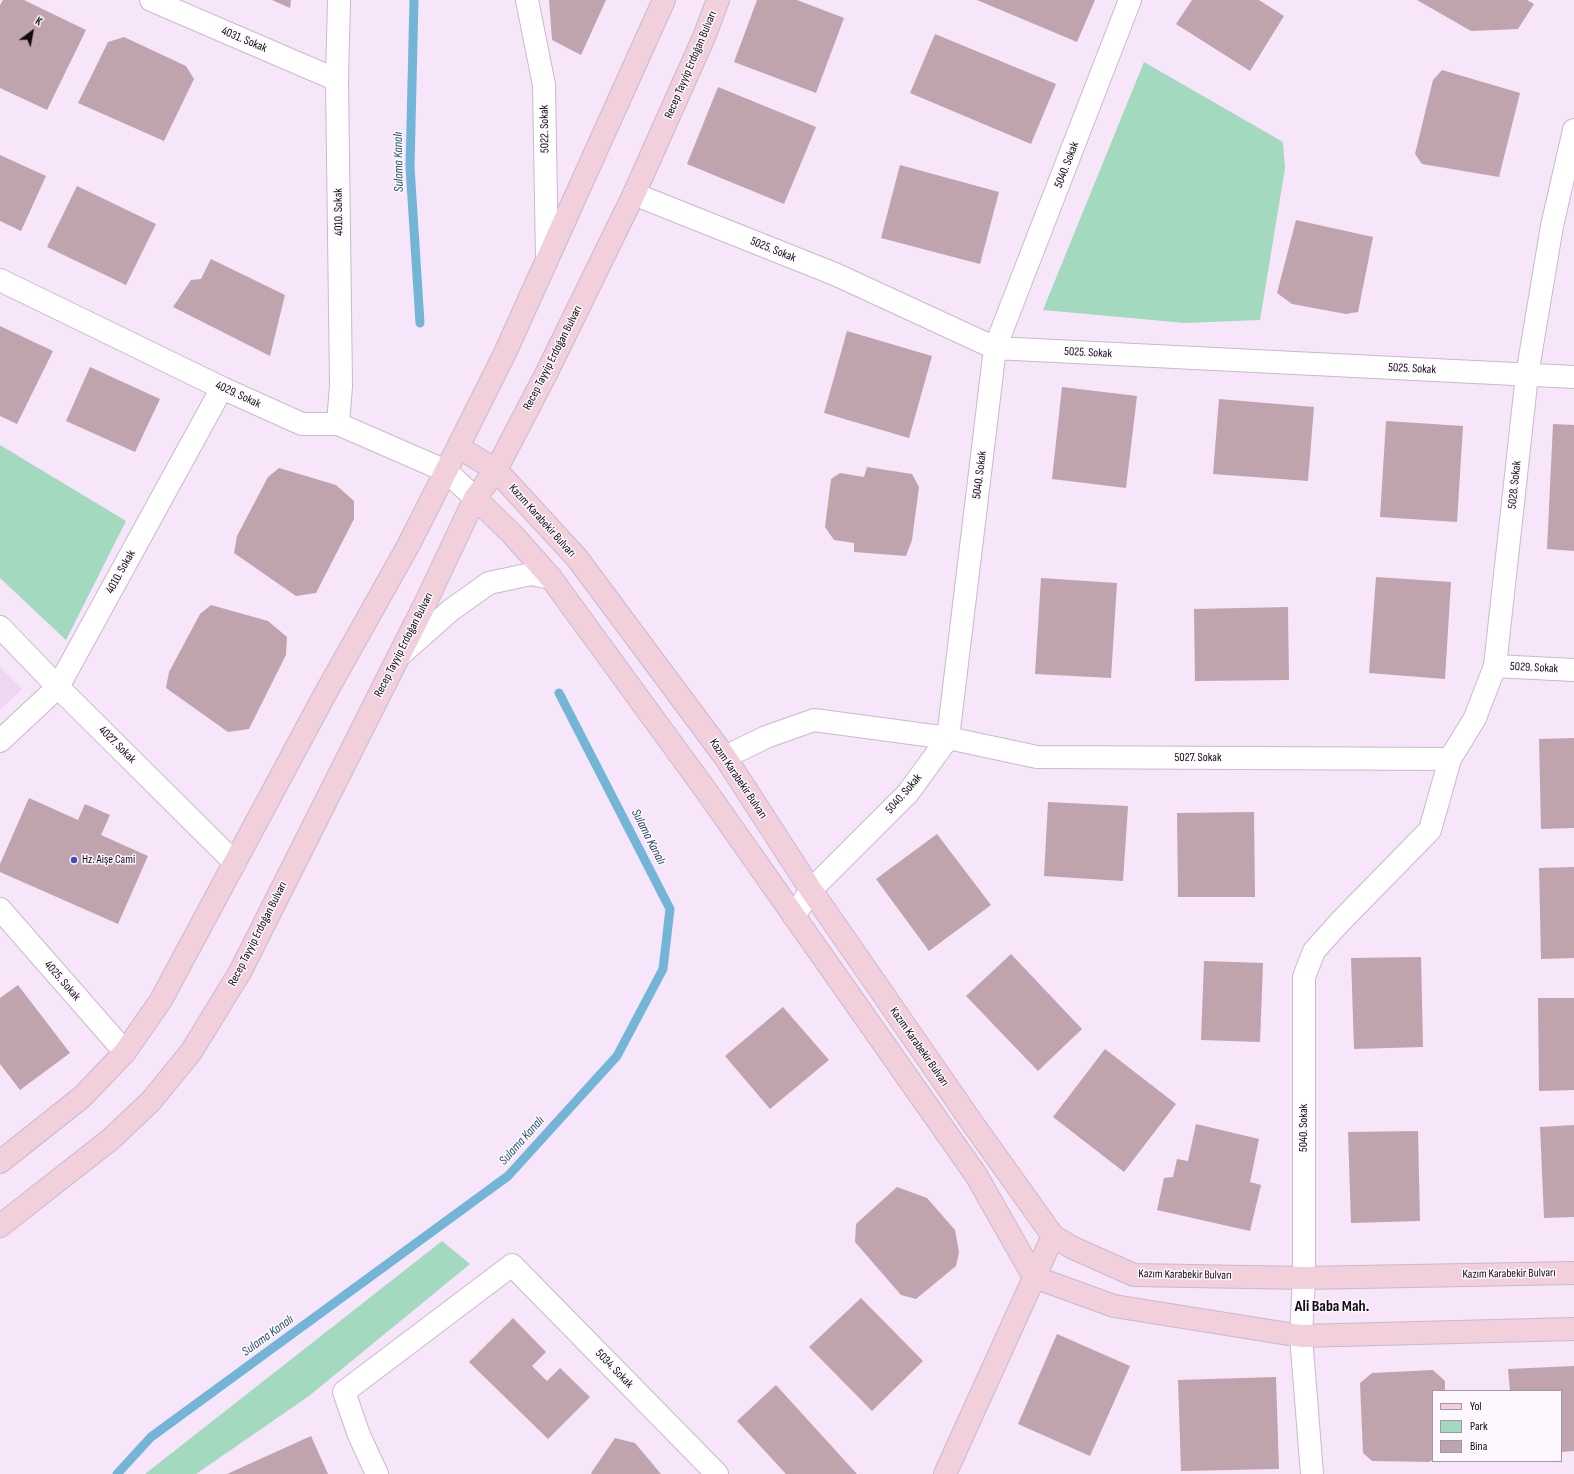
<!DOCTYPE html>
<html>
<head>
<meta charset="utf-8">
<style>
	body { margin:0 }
	#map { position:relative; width:1574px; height:1474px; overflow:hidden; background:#f7e5fa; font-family:"Sofia Sans Condensed",sans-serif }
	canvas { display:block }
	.legend { position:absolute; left:1432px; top:1390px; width:130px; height:72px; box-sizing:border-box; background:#fef7ff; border:1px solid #9f99a1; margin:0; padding:5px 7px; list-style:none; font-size:12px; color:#110c13 }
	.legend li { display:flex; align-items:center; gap:8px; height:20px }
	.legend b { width:20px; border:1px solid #9f99a1 }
	.north { position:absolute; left:12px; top:12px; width:40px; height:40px; -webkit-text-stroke:3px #fef7ff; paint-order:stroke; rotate:32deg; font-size:11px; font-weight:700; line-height:16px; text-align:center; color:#110c13 }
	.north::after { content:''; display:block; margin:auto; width:14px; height:18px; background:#110c13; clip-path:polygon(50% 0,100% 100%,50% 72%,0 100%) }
</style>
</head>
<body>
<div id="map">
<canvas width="1574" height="1474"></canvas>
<ul class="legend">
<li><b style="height:5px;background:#f1d0dc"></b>Yol</li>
<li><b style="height:11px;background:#a3d9be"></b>Park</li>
<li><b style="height:11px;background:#bfa4ad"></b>Bina</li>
</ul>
<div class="north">K</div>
</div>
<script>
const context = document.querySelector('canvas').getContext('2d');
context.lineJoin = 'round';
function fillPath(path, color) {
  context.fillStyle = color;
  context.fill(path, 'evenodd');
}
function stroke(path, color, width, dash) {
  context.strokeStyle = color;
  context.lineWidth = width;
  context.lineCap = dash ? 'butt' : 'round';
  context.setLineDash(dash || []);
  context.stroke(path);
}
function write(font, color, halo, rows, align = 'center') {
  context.font = font + ' "Sofia Sans Condensed",sans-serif';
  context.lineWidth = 3;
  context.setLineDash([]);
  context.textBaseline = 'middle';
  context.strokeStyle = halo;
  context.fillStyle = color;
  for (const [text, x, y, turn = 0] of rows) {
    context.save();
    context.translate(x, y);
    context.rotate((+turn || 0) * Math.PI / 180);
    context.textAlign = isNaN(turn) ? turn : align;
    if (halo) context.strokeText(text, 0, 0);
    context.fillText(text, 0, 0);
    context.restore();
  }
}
fillPath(new Path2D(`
	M0,667L22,689L0,710Z`), '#eed7f2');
fillPath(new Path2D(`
	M1144,62L1283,142L1285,168L1260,320L1185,323L1043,310Z
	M0,445L126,521L66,640L0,578Z
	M442,1241L470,1264L309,1396L196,1474H145Z`), '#a3d9be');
stroke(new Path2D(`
	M414,0L410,167L420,323
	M117,1474L151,1437L508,1176L617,1056L663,969L670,909L559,693`), '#73b5d6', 9);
fillPath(new Path2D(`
	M3,0H24L86,30L47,110L0,88V5Z
	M272,0H291L290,8Z
	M549,0H606L581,55L552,40Z
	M757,0H797L844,18L816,93L734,62Z
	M977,0H1095L1077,42Z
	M1192,0H1259L1284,16L1250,71L1176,24Z
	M1417,0H1527L1534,4L1518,29L1471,31Z
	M935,34L1056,84L1031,144L910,93Z
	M124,37L186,66L194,79L164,141L78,103L108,42Z
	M1442,70L1520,93L1499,177L1422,164L1415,154L1433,80Z
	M718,87L816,127L784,204L687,164Z
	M0,155L46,176L21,231L0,221Z
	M900,165L999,192L980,264L881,238Z
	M77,186L156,224L126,285L47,247Z
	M1296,220L1373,237L1358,312L1346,314L1292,304L1277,293Z
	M211,259L285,295L270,356L173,307L191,280L201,279Z
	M0,326L53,351L17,424L0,416Z
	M847,331L932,356L909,438L824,413Z
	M90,367L160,399L135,452L66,421Z
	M1062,387L1137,396L1126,488L1052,479Z
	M1219,399L1314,407L1308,481L1213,474Z
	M1386,421L1463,426L1457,522L1380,517Z
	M1553,424L1574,425V551L1547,549Z
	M867,467L912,474L919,487L912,540L906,556L854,552V543L834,540L825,527L831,479L840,473L864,477Z
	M279,468L336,485L354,501V519L316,593L296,596L234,553L237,536L268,477Z
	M1376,577L1451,582L1445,679L1369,673Z
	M1041,578L1117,583L1111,678L1035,674Z
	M211,605L268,621L287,637L286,655L249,729L228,732L166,688L169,672L200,614Z
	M1288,607L1289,680L1195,681L1194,609Z
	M1574,738V828L1541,829L1539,739Z
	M29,798L78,820L85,804L110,815L101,835L148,856L118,924L0,872V864Z
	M1048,802L1128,806L1123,881L1044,876Z
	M1254,812L1255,897H1178L1177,813Z
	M937,834L991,905L929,951L876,879Z
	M1574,867V958L1541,959L1539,868Z
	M1011,954L1082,1029L1038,1071L966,996Z
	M1421,957L1423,1047L1354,1049L1351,958Z
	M1204,961L1263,963L1260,1042L1201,1040Z
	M18,985L70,1053L20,1090L0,1064V998Z
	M1538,998H1574V1090L1539,1091Z
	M783,1007L829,1060L770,1109L725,1056Z
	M1105,1049L1176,1104L1124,1172L1053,1117Z
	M1196,1124L1259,1139L1250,1182L1261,1185L1250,1231L1157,1210L1164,1178L1173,1177L1177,1159L1188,1161Z
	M1574,1125V1217L1544,1218L1540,1127Z
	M1418,1131L1420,1221L1351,1223L1348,1132Z
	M897,1187L927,1198L955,1230L959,1252L956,1266L916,1299L901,1295L855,1242L856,1224Z
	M861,1298L923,1361L872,1411L809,1347Z
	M513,1318L546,1352L532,1366L547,1381L560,1368L590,1397L548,1439L469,1362Z
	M1057,1334L1130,1366L1090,1456L1018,1424Z
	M1574,1366V1451L1561,1452V1391H1510L1508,1369Z
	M1433,1370L1445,1381V1391H1433V1460L1429,1462L1372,1461L1363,1453L1360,1383L1372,1373Z
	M1276,1377L1279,1469L1181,1471L1178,1380Z
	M776,1385L857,1474H786L737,1421Z
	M311,1436L328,1474H227Z
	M615,1438L635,1443L661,1474H592L591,1473Z`), '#bfa4ad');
const minor = new Path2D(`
	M151,0L337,80
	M527,0L544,85L547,259
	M634,194L837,275L995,348L1574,377
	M0,280L222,388L302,424H338L446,471L475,498
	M338,424L341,386L337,80L339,0
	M0,627L58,687L235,863
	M1495,666L1574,670
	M0,741L58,687L222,388
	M725,757L766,737L814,720L948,738L1037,757L1450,759
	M0,909L125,1052
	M794,916L811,890L908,793L948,738L995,348L1130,0
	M377,1474L359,1435L344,1392L512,1265L717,1474
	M1312,1474L1301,1336L1304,1278V977L1314,951L1340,922L1430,830L1450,759L1475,718L1495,666L1527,375L1552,226L1574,130`);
const tertiary = new Path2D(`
	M400,655L451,610L489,583L531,574L551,578`);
const secondary = new Path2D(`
	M458,447L496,470L577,558L725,757L811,890L973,1124L1053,1236L1071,1247L1134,1275L1304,1278L1574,1273
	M475,498L513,535L551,578L707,792L976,1175L1034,1277L1114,1306L1301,1336L1574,1329
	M0,1162L82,1097L125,1052L161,1000L324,696L408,546L446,471L505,353L664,0
	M0,1226L111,1139L151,1101L191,1052L240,972L425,604L475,498L496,470L546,374L634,194L704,37L718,0
	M945,1474L1053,1236`);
stroke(minor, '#c9b9cd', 24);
stroke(tertiary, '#c9b9cd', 24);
stroke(secondary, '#c9b9cd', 24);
stroke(minor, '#fff', 22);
stroke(tertiary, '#fff', 22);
stroke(secondary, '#f1d0dc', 22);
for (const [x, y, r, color] of [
	[74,860,4,"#444bc0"]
]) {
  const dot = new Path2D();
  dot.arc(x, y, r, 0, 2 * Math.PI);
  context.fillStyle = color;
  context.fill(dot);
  stroke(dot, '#fef7ff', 1.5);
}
write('12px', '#110c13', '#fef7ff', [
	["4031. Sokak",244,40,23],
	["Recep Tayyip Erdoğan Bulvarı",691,65,-67],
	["5022. Sokak",545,129,-91],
	["5040. Sokak",1067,165,-69],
	["4010. Sokak",339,212,-91],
	["5025. Sokak",773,250,22],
	["5025. Sokak",1088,353,3],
	["Recep Tayyip Erdoğan Bulvarı",553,358,-63],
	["5025. Sokak",1412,369,3],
	["4029. Sokak",238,395,25],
	["5040. Sokak",980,475,-83],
	["5028. Sokak",1515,485,-84],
	["Kazım Karabekir Bulvarı",542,521,48],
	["4010. Sokak",121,572,-61],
	["Recep Tayyip Erdoğan Bulvarı",404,645,-63],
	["5029. Sokak",1534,668,3],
	["4027. Sokak",117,745,45],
	["5027. Sokak",1198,758],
	["Kazım Karabekir Bulvarı",738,779,56],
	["5040. Sokak",904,794,-49],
	["Recep Tayyip Erdoğan Bulvarı",258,934,-63],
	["4025. Sokak",62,981,49],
	["Kazım Karabekir Bulvarı",919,1047,55],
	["5040. Sokak",1304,1128,-90],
	["Kazım Karabekir Bulvarı",1509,1274,-1],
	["Kazım Karabekir Bulvarı",1185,1275,1],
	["5034. Sokak",614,1369,46]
]);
write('12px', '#110c13', '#fef7ff', [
	["Hz. Aişe Cami",82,860]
], 'left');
write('italic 13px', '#1e536a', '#fef7ff', [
	["Sulama Kanalı",399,162,-91],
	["Sulama Kanalı",648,837,63],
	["Sulama Kanalı",522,1141,-48],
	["Sulama Kanalı",268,1336,-36]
]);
write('bold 16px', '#110c13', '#fef7ff', [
	["Ali Baba Mah.",1332,1307]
]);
</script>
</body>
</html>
